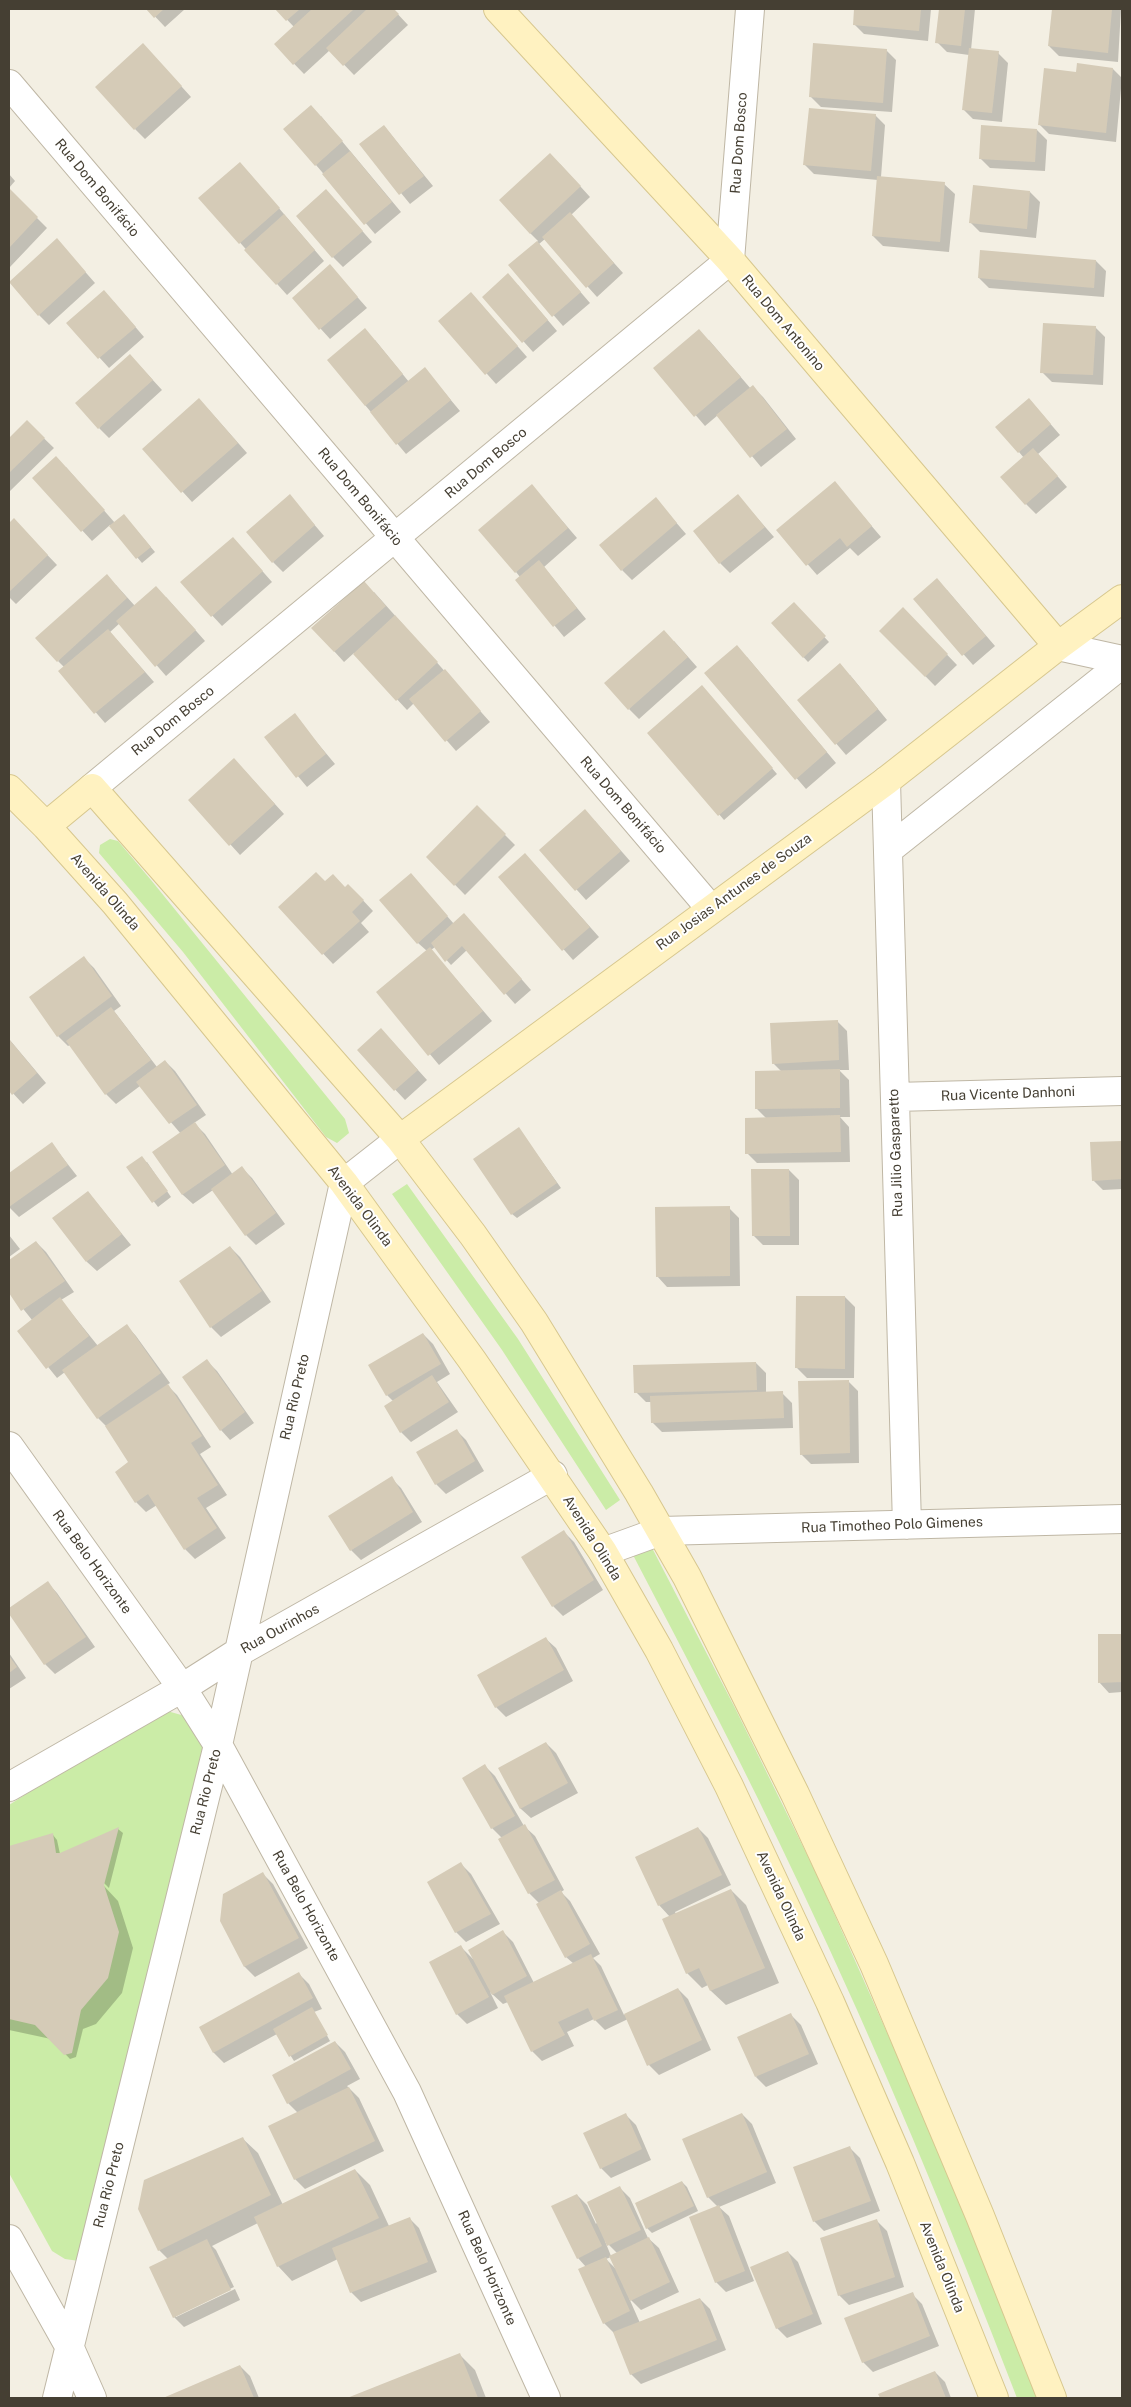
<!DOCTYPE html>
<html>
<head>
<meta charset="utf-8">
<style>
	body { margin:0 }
	#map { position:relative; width:1131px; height:2407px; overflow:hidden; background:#f3efe3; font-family:"Public Sans",sans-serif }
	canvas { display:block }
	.frame { position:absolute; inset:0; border:10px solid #453f33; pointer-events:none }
</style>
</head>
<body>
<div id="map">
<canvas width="1131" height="2407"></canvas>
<div class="frame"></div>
</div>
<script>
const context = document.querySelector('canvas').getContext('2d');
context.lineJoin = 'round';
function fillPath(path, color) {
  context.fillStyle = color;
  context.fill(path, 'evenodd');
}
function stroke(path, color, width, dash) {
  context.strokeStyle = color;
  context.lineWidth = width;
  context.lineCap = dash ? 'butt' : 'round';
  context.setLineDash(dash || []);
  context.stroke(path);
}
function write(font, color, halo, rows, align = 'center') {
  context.font = font + ' "Public Sans",sans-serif';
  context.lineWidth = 4;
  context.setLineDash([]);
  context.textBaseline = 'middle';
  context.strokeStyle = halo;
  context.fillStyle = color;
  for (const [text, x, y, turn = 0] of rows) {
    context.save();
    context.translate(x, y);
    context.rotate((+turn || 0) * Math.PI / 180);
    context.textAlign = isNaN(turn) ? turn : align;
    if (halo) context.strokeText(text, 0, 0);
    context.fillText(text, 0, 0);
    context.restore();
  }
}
fillPath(new Path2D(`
	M110,839L118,841L151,880L345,1119L349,1133L337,1143L326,1137L183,952L99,853L100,845Z
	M407,1184L518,1339L620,1500L606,1510L502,1350L392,1194Z
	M651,1546L735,1708L817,1875L912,2089L990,2274L1037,2398H1017C950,2224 879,2052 799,1884C747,1773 690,1664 633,1555Z
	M167,1711L185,1716L205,1749L79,2261L65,2259L52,2251L9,2173V1805L153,1713Z`), '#cbeca7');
fillPath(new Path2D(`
	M148,9H185L165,27Z
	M277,9H393L408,25L354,75L330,50L304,74L275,44L294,27Z
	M856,9H931L928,41L864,34L854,24Z
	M940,9H975L971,50L998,53L1008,63L1002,122L973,119L963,109L969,55L947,52L937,42Z
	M1053,9H1121L1118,62L1059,56L1049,46Z
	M886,50L896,60L892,112L821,107L811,97Z
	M153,55L191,97L145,139L135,129Z
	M1113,69L1122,78L1116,142L1049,134L1039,124L1077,74Z
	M875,115L885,125L881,177L944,184L955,194L949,252L883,246L873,236L878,180L814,174L804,164Z
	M321,116L401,212L375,234L316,165Z
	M384,126L433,186L410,204L361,144Z
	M1037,130L1047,140L1045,171L990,168L980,158Z
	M560,164L590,197L571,215L623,273L597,297L545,239L539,244L590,303L563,326L510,265L538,241L530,233Z
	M249,173L324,261L287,295L200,198Z
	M9,174L15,181L9,188Z
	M9,190L47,228L10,267L9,266Z
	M1030,192L1040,202L1036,238L980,232L970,222Z
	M336,201L372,242L343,267L333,257Z
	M66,250L95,283L49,325L39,315Z
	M1096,261L1106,271L1104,297L989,288L979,278Z
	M330,266L367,308L330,339L293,298Z
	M518,285L557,331L533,352L484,297Z
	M471,293L527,357L496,384L440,321Z
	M114,302L144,337L109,368L68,323Z
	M1095,327L1105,337L1103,385L1052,382L1042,372Z
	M375,340L409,382L425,369L460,411L406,454L365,405Z
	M709,340L751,389L753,387L763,397L796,439L761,467L718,415L705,426L655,368Z
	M140,366L162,390L109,438L99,428Z
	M1029,399L1060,435L1038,454L1067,487L1036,514L1026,504L1024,458L1019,452Z
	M209,410L247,453L192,502L144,449Z
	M27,422L54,448L9,492V440Z
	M66,467L115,523L128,520L155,552L142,563L110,525L92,541L34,478Z
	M835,483L881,537L858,556L850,548L817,575L778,530Z
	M290,496L324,536L283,572L273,562Z
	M541,496L577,538L544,567L586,619L564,637L517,580L520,577L516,572Z
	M738,496L774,537L730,573L720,563Z
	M656,499L686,534L632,580L622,570Z
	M14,520L57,565L16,604L9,597V525Z
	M242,548L272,582L222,626L182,583Z
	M116,585L135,606L166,597L205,641L166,676L120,623L110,632L154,682L105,723L60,671L64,667L58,661Z
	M947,590L995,646L973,665L915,599Z
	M374,592L490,722L456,751L414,703L407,710L354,653L344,662L313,628Z
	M793,604L829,642L808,662L772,623Z
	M903,609L957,665L935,686L881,631Z
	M674,641L697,667L639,719L629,709Z
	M747,657L836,763L806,789L706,673Z
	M850,675L887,720L846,755L799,700Z
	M706,692L777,774L724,820L649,733Z
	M294,715L335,764L307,787L266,738Z
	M244,770L284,814L240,855L190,800Z
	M477,807L515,845L465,895L428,857Z
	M595,821L630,861L586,900L541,850Z
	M535,865L599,937L573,960L500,877Z
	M325,882L345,888L358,895L373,911L361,923L369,932L333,964L279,907Z
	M420,885L454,924L489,942L531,990L515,1004L467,950L451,965L435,947L431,950L492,1021L439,1065L378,992L427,951L418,943Z
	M84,958L94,968L121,1006L114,1011L157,1067L165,1061L175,1071L206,1115L194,1123L205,1134L233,1175L242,1168L252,1178L285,1224L256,1245L246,1235L213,1190L193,1204L183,1195L154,1153L181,1134L140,1086L116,1104L106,1094L70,1045L68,1046L58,1036Z
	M837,1021L847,1031L849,1070H839L849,1080L850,1117H840L849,1127L850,1162L757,1163L747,1153L766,1118L757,1109L782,1072L773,1063Z
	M9,1039L46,1083L23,1104L9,1089Z
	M391,1040L427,1080L405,1100L358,1050Z
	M519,1129L561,1188L517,1218L512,1214Z
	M1122,1142V1189L1103,1190L1093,1180L1091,1144Z
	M52,1144L77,1176L19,1217L9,1207V1174Z
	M147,1162L171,1197L158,1207L128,1167Z
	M789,1170L799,1180V1245H763L753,1235Z
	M88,1192L131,1245L97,1271L87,1262Z
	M729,1208L739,1218L740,1286L667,1287L657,1276Z
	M9,1235L20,1249L9,1257Z
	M36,1242L46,1252L74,1292L61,1300L98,1346L127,1326L136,1336L170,1383L167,1385L177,1395L211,1447L200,1454L227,1495L206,1508L226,1538L195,1559L185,1549L157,1505L146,1512L136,1502L130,1463L108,1428L98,1418L65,1372L57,1378L19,1331L32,1320L9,1291V1261Z
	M230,1247L240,1257L271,1302L221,1337L211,1327Z
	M845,1297L855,1307L854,1378H807L797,1368Z
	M423,1334L433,1344L450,1374L437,1382L458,1412L411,1442L401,1432L393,1401L387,1395Z
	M207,1361L217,1371L254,1423L230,1440L221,1430Z
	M756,1363L766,1373V1393H782L792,1403L793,1428L662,1432L652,1422V1402H646L636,1392Z
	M848,1381L858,1391L859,1463L811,1464L801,1454Z
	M456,1430L466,1440L484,1471L446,1494L436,1484Z
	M391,1478L401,1488L422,1522L361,1560L351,1550Z
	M564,1532L574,1542L603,1590L563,1616L553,1606Z
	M48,1583L57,1593L95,1647L55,1674L45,1664L9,1612Z
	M1122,1635V1692L1109,1693L1099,1682V1636Z
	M546,1639L556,1648L573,1681L506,1717L496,1707Z
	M9,1653L26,1678L9,1689Z
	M546,1743L556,1753L578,1793L531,1818L521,1809L500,1769Z
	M485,1766L495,1776L524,1826L535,1836L564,1890L561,1892L570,1901L600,1954L593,1958L601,1966L624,2015L678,1989L688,1999L711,2050L659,2075L649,2065L628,2019L605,2030L594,2019L567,2032L574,2046L542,2061L532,2051L508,2002L503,2004L490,1992L498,2008L467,2024L457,2014L461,1947L473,1959L503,1932L513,1942L534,1983L574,1964L566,1957L539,1903L529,1893L502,1838L492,1828L464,1778Z
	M698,1828L708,1838L731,1885L675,1912L676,1914L731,1890L746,1905L779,1983L726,2005L711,1991L708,1985L702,1988L687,1973L670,1917L659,1905Z
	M118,1829L123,1833L109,1888L103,1882V1885L118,1901L133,1948L122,1993L96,2024L83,2029L76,2057L70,2059L51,2039L9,2030V1847L53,1835L57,1840L60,1854Z
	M461,1864L471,1874L500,1924L466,1942L456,1932L429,1882Z
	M263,1874L273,1884L308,1948L255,1977L245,1967L221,1921Z
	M299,1974L309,1984L322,2009L314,2012L330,2041L332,2040L294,2061L277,2034L224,2063L214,2053L201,2028Z
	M791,2015L801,2025L818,2064L766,2087L756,2077Z
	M335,2042L345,2052L360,2079L347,2086L359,2098L384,2151L305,2189L295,2179L298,2113L288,2103Z
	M742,2114L752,2124L776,2183L719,2207L729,2216L754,2281L726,2292L716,2282L718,2207L708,2197Z
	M626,2115L636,2125L651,2160L611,2178L601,2168Z
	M243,2139L258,2153L283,2205L355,2170L370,2185L389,2226L409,2218L419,2228L437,2272L361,2302L351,2292L338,2259L292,2281L278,2266L258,2223L212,2246L216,2250L234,2287L176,2315V2317L235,2289L240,2300L184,2327L174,2317L168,2259L159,2250Z
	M850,2148L860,2158L880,2211L824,2231L814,2221Z
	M682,2182L687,2187L698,2211L652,2233L647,2228Z
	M620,2188L630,2198L648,2238L659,2248L679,2292L641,2310L629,2298L640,2323L700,2299L710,2309L726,2350L641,2384L631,2374L614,2333L604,2323L586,2267L578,2258L577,2195L587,2205L596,2224ZM605,2241L617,2253L611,2256ZM611,2257L616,2269L606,2259Z
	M877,2221L887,2231L904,2287L849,2305L839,2295Z
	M788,2252L798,2262L822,2324L787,2338L777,2328Z
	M912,2294L922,2304L939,2346L873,2372L863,2362Z
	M460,2355L475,2370L486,2398H350Z
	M240,2366L250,2376L259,2398H167Z
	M935,2372L945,2382L951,2398H881L880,2394Z`), '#0003');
fillPath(new Path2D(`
	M146,9H164L154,18Z
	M275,9H300L286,21Z
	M312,9H354L293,65L274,44Z
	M367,9H394L399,14L343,66L326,48Z
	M854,9H921L919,31L853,25Z
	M939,9H965L961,46L935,43Z
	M1052,9H1112L1108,53L1048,46Z
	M143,43L182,86L134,130L95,87Z
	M813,43L887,49L883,103L809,97Z
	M969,48L999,51L992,113L962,110Z
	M1077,63L1113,68L1106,133L1038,125L1044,68L1076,72Z
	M311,105L343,141L315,166L283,129Z
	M809,108L876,114L871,171L803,165Z
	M384,125L424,176L399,195L359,144Z
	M981,125L1037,129L1035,162L979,159Z
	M350,151L392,202L364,225L322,174Z
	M550,153L581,186L530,234L499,200Z
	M240,162L280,208L239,244L198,198Z
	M877,176L945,182L940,242L872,236Z
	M973,185L1030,191L1027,229L969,223Z
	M9,188L38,217L9,248Z
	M326,189L363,231L332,258L296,216Z
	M570,212L614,263L586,288L542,237Z
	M284,214L315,250L276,285L244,250Z
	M57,238L86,272L38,316L9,282Z
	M537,241L581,292L552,317L508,265Z
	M980,250L1096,260L1094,288L978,278Z
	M330,264L358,297L319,330L292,298Z
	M508,273L548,320L522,343L482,297Z
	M104,290L136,327L98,359L66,323Z
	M471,292L518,346L485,375L438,321Z
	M1043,323L1096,326L1093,375L1040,373Z
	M365,328L403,374L365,406L327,360Z
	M699,329L741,377L694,417L653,368Z
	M130,354L153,380L98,429L75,403Z
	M425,367L451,400L396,445L370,412Z
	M753,385L787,429L750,458L716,415Z
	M199,398L238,443L181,493L142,449Z
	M1029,398L1051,424L1018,453L995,427Z
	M27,420L45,438L9,473V438Z
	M1033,448L1058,476L1025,505L1000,477Z
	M56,456L105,510L81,532L32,478Z
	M835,481L872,526L847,547L840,538L806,566L776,530Z
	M532,484L568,528L515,573L478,530Z
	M290,494L315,525L272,563L246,532Z
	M738,494L765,527L719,564L693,531Z
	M656,497L677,523L621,571L599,545Z
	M124,514L151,547L136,559L109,526Z
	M14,518L48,555L9,592V523Z
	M233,537L263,571L211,617L180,582Z
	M539,560L577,608L553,627L515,580Z
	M107,574L127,598L57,662L35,638Z
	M937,578L986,636L962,656L913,599Z
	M364,581L386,606L334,652L311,628Z
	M156,586L196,630L155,667L116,621Z
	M794,602L826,636L803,658L771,623Z
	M903,607L948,654L925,677L879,631Z
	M395,615L438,662L396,701L353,654Z
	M108,629L145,672L94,714L58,671Z
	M664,630L688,657L628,710L604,683Z
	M737,645L827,752L795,780L704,673Z
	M840,663L878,709L835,745L797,700Z
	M445,669L481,711L445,742L409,699Z
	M702,685L773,768L718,816L647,733Z
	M295,713L326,754L296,778L264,737Z
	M234,758L275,804L229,846L188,800Z
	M477,805L506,834L454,886L426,857Z
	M585,809L621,851L575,891L539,850Z
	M525,853L590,927L562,951L498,877Z
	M316,872L325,881L333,874L345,887L348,884L364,900L352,912L360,921L322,955L278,907Z
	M411,873L448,916L417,944L379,900Z
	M464,913L522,979L504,995L462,946L445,962L431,943Z
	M430,947L483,1011L428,1056L376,992Z
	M84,956L112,996L57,1037L29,997Z
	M111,1007L151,1060L105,1095L66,1041Z
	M838,1020L839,1060L772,1064L770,1023Z
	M381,1028L418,1070L394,1091L357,1050Z
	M9,1039L37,1073L12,1095L9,1091Z
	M165,1060L197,1105L169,1124L136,1082Z
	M840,1069V1108L755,1109V1071Z
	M840,1115L841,1152L745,1154V1118Z
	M195,1122L225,1165L182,1195L152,1152Z
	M519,1127L557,1183L511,1215L473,1159Z
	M1122,1141V1179L1092,1181L1090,1142Z
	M52,1142L68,1165L9,1207V1173Z
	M142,1156L168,1191L152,1203L126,1167Z
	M242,1166L276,1213L245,1236L211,1189Z
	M751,1169H789L790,1236H752Z
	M88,1191L122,1234L86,1262L52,1218Z
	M730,1206V1276L656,1277L655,1207Z
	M36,1241L65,1281L21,1311L9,1293V1260Z
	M230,1246L262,1291L210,1328L179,1281Z
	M796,1296H845V1369L795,1368Z
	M60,1297L89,1336L46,1369L17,1331Z
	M127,1324L161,1373L97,1419L62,1370Z
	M423,1333L441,1364L386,1396L368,1365Z
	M207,1359L245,1412L220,1431L182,1377Z
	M756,1362L757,1390L634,1393L633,1365Z
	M432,1375L449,1402L400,1433L384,1406Z
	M849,1380L850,1453L800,1455L798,1381Z
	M168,1384L202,1436L191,1443L218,1485L197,1498L217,1528L184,1550L148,1494L135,1503L115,1472L128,1462L105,1426Z
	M783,1391L784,1418L651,1423L650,1396Z
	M457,1429L475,1461L435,1485L416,1452Z
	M392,1476L413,1512L350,1551L328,1516Z
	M564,1530L594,1580L552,1607L521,1557Z
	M48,1581L86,1637L44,1665L9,1614V1608Z
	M1098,1634H1122V1682L1098,1683Z
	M546,1637L564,1670L495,1708L477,1675Z
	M9,1656L17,1667L9,1673Z
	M546,1742L568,1783L520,1809L498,1768Z
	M485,1764L515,1816L491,1829L462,1778Z
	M525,1824L555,1880L528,1894L498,1839Z
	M119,1827L104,1885L119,1932L108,1978L81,2010L72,2053L64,2055L35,2025L9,2019V1846L53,1833L56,1853H60Z
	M698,1827L722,1875L658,1906L635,1857Z
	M461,1862L491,1914L455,1933L427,1882Z
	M263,1872L299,1938L244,1967L220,1921L223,1894Z
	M731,1889L765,1968L710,1991L699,1968L686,1974L662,1919Z
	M561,1890L590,1944L565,1958L536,1904Z
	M503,1930L527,1976L492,1995L468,1950Z
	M461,1945L489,1997L456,2015L429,1962Z
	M591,1954L618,2010L594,2021L588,2008L558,2022L565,2035L531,2052L504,1996Z
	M299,1972L313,1998L213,2053L199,2027Z
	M678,1988L702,2040L647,2066L624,2014Z
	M312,2007L328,2035L289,2057L273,2029Z
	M791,2013L809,2054L755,2077L737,2037Z
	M335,2041L351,2069L287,2104L272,2075Z
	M349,2087L375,2141L294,2180L268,2126Z
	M626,2113L642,2149L600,2169L583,2133Z
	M742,2113L767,2172L707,2198L682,2139Z
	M243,2137L271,2195L158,2251L138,2209L144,2180Z
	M850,2146L871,2201L813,2222L793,2167Z
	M355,2169L379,2218L277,2267L254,2217Z
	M682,2181L694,2206L646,2229L635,2203Z
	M620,2186L641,2230L607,2246L587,2202Z
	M577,2194L602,2246L577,2259L551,2206Z
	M719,2205L745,2271L715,2283L689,2217Z
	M410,2217L428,2262L350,2293L332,2248Z
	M877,2219L895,2277L838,2296L820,2238Z
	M649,2237L670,2282L630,2301L609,2256Z
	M207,2239L231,2290L173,2318L149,2267Z
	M788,2251L813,2314L776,2329L750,2267Z
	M606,2257L630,2311L603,2324L578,2269Z
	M913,2292L930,2336L862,2363L844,2318Z
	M700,2298L717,2340L630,2375L613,2332Z
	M460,2353L478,2398H347Z
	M240,2365L254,2398H163Z
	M935,2371L946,2398H880L878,2394Z`), '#d5cbb7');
const street = new Path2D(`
	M9,84L711,909
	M1058,646L1122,660
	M886,781L907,1525
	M92,788L730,260L750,9
	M888,850L1122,664
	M895,1097L1122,1091
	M9,1446L182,1688L218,1745L407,2092L546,2398
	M603,1552L661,1531L1122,1519
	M9,1787L182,1688L237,1653L553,1475
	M9,2239L69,2346L92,2398
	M57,2398L218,1745L344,1183L400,1139`);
const secondary = new Path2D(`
	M498,9L730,260L1058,646
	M9,789L46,826L115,903L344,1183L472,1360L603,1552L659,1650L729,1786L830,2002L900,2163L994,2398
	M46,826L92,788L400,1139L473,1235L534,1322L639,1493L687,1577L795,1794L874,1964L980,2216L1052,2398
	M400,1139L886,781L1058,646L1122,599`);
stroke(street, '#bfb7a5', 30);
stroke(secondary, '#d7c78e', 30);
stroke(street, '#fff', 28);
stroke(secondary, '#fff2c1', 28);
write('14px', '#453f33', '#fff', [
	["Rua Dom Bosco",739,143,-86],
	["Rua Dom Bonifácio",97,188,50],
	["Rua Dom Antonino",783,323,50],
	["Rua Dom Bosco",486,463,-40],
	["Rua Dom Bonifácio",360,497,50],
	["Rua Dom Bosco",173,721,-39],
	["Rua Dom Bonifácio",623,805,49],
	["Avenida Olinda",105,892,49],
	["Rua Josias Antunes de Souza",734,892,-36],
	["Rua Vicente Danhoni",1008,1094,-2],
	["Rua Jilio Gasparetto",896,1153,-92],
	["Avenida Olinda",360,1206,53],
	["Rua Rio Preto",295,1397,-77],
	["Rua Timotheo Polo Gimenes",892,1525,-2],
	["Avenida Olinda",592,1538,58],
	["Rua Belo Horizonte",92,1562,54],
	["Rua Ourinhos",280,1629,-29],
	["Rua Rio Preto",206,1792,-76],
	["Avenida Olinda",781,1896,65],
	["Rua Belo Horizonte",306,1906,61],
	["Rua Rio Preto",109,2185,-76],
	["Avenida Olinda",942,2267,68],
	["Rua Belo Horizonte",487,2268,66]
]);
</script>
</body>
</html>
